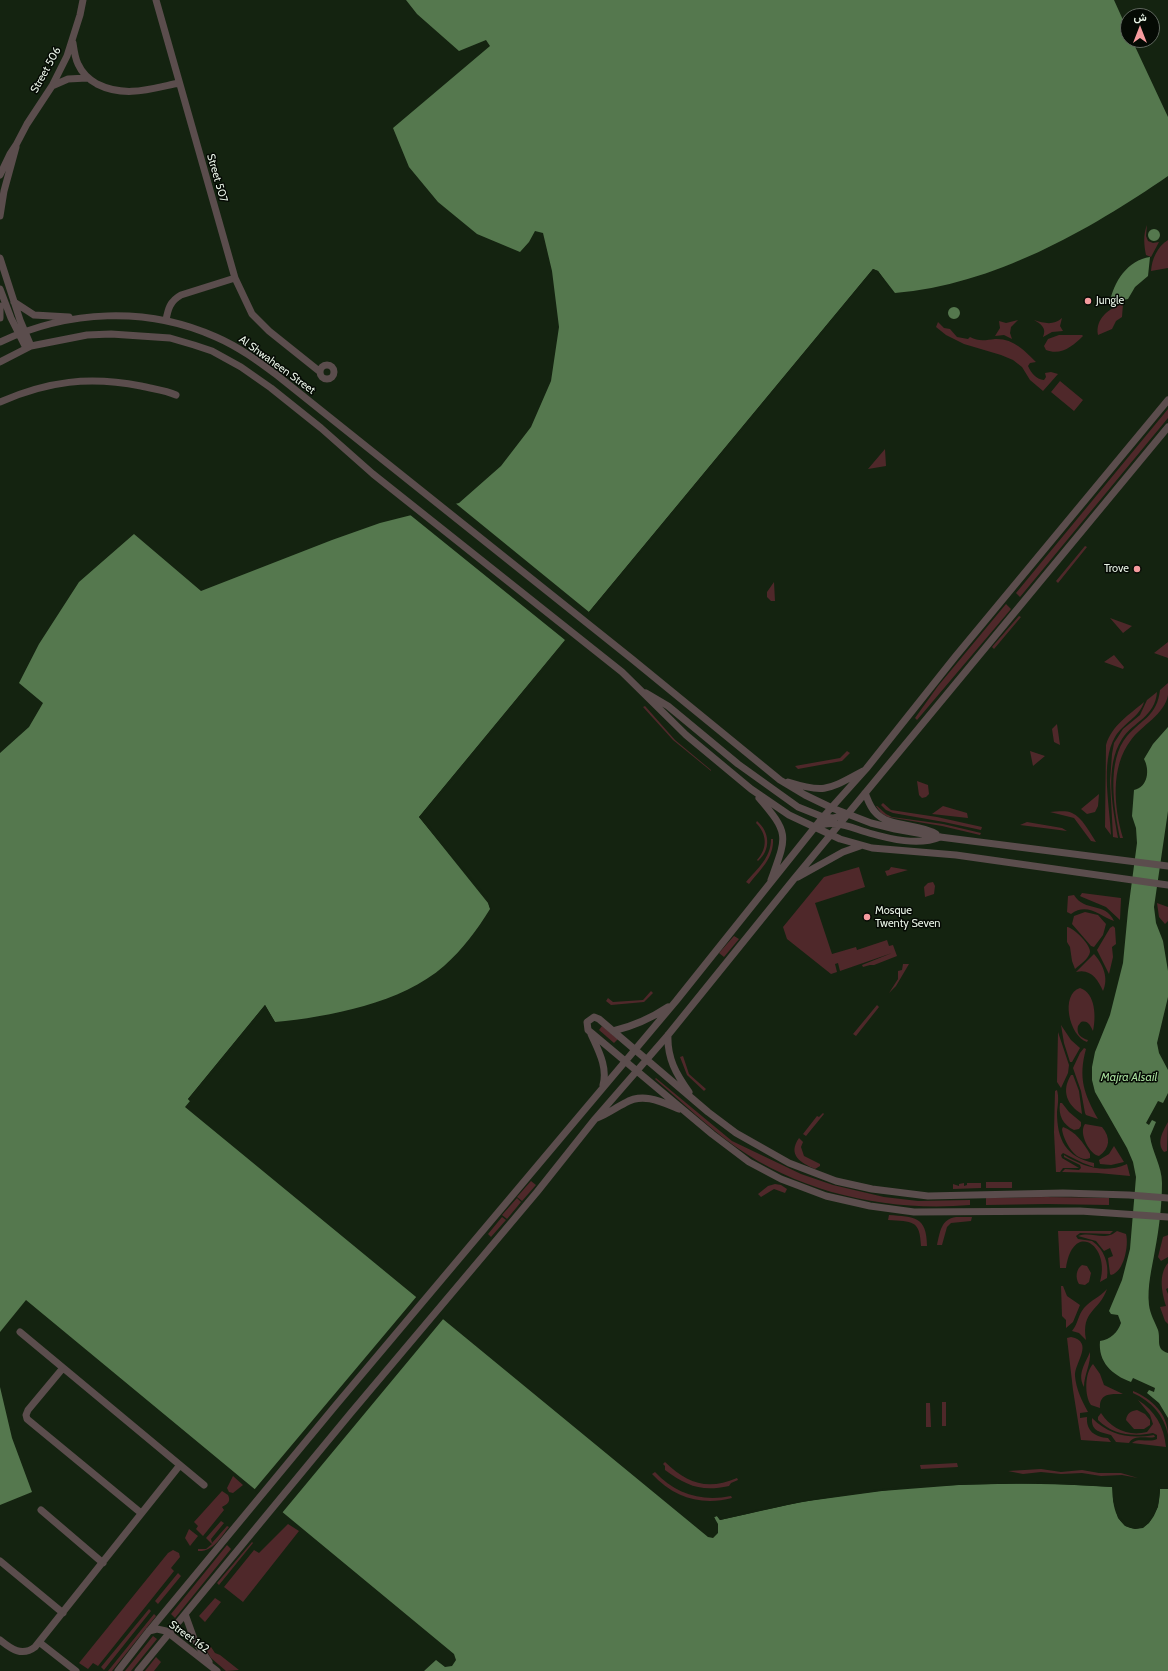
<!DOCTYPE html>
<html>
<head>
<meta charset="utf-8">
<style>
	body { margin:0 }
	#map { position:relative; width:1168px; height:1671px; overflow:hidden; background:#142310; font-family:Cabin,Vazirmatn,sans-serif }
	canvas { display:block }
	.north { position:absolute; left:1120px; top:8px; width:40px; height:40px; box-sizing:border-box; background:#050a04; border:1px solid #60685f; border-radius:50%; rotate:0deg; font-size:11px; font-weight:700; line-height:16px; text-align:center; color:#e9f4e7 }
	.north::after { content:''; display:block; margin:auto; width:14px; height:18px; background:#f59b9e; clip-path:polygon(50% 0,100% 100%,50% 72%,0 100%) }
</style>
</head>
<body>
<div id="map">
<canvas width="1168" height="1671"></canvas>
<div class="north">ش</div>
</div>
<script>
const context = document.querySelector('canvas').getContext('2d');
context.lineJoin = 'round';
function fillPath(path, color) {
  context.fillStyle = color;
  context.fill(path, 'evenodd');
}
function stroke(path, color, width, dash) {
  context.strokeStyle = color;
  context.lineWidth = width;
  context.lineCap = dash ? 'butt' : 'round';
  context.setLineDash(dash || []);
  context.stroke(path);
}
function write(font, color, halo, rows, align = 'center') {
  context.font = font + ' Cabin,sans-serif';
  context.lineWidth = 3;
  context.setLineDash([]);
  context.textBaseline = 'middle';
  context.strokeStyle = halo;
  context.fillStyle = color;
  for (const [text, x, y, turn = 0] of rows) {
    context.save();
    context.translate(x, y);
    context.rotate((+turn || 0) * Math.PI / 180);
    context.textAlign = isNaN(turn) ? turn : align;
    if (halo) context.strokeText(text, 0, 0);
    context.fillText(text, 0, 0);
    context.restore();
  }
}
fillPath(new Path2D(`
	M1147,225L1146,236L1148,241L1153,243L1159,242L1151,257L1146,255C1144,245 1143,235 1147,225Z
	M1168,240V268L1151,271C1152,259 1157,247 1168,240Z
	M1123,304L1122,317L1116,321L1112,329L1098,335C1095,319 1109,308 1123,304Z
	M1062,318L1060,326L1063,331L1052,332L1043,337C1047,328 1041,324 1034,320C1044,323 1053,326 1062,318Z
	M1018,320L1011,327L1010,333L1012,339L1004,335L995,336L1000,328L999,321L1006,323Z
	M938,322L944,328L950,329L957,337L968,339L970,337C979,342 986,340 995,339C1013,338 1025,351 1036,362L1030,363L1028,366C1031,373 1036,379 1044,380L1046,377L1045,373L1051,372L1058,374L1043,391L1030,380L1022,367L1013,360L1001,355L964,344L946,335L936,327Z
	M1059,335H1082L1083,336C1073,346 1061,356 1046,350L1044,346L1048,339Z
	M1060,381L1083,400L1074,411L1051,392Z
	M1168,409V418L1020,597L1016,593Z
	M885,449L886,466L868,469Z
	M1085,546L1087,547L1058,583L1056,581Z
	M774,582L775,601H771L767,597V592Z
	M1006,604L1011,609L917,720L915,718L938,686Z
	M1019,616L1021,617L994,649L992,647Z
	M1110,618L1132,626L1123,633Z
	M1168,642V658L1154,653Z
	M1114,655L1124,667L1123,669L1104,662Z
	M1168,683C1168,687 1168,691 1168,695C1165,714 1141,726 1131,740C1110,767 1114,808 1123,838H1120C1114,809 1106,761 1127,736C1142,719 1157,716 1160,690Z
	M1157,692C1155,717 1134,721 1122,739C1104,767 1113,808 1118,838L1113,837L1110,781L1112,754L1114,743L1123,729L1140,715L1147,700Z
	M1144,702C1139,718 1123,723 1115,737C1100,762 1110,807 1111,835L1105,827L1106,745C1112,725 1129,715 1144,702Z
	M645,706L675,740L711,770V771L673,740L643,707Z
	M1057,724L1060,745L1054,742L1052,729Z
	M847,751L850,753L842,761L798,769L795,766L840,758Z
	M1030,751L1045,756L1033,766Z
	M917,781L928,785L929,794L926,797L922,798L919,795Z
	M1099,794L1098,806L1095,812L1087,814L1081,809Z
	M883,803L891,810L937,817L982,827L981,830L944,822L893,813L886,810L881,805Z
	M876,806H877L886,814L892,817L943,824L981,833L980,835L942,826L888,817L881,813Z
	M943,806L967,813L968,818L932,814Z
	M1050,812C1056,812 1065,810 1072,813C1082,817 1090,833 1096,842L1091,841L1074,818Z
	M757,821C770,832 771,850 758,861L757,860C768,848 767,834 756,823Z
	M1027,822L1062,828L1067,831L1020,825Z
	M771,839H773C774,858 760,870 749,884L746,882C757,869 771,858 771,839Z
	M859,867L865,887L815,903L832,954L856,947L857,950L887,940L889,946L893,945L897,956L874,965H870L863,967L862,965L892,953L840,971L838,963L835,964L837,972L831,974L787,939L783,927L824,877Z
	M891,867L908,870L887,876L885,871L889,870Z
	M933,882L935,886L934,894L925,897L924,887L928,883Z
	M1082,893L1121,898L1120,920L1106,907L1082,897L1080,896Z
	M1074,895C1085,913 1105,901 1114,921C1100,916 1087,902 1071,914L1067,912L1068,896Z
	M1157,903L1168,907V921L1165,924L1159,917Z
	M1085,912L1098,915L1106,924L1103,935L1094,947L1091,946L1072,924L1074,916Z
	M1113,926L1115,928L1116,944L1112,947L1113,957L1109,974L1097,950L1110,928Z
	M1067,927C1074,928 1091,945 1090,952C1089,959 1079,965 1075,969L1072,961L1070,947L1067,942Z
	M734,936L739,939L724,957L719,953Z
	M1094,954C1103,964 1109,978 1103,991C1098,979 1090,968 1076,972Z
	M903,964H909L896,986L889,993L898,979V971L902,970Z
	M1080,988C1096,993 1096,1018 1093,1031C1090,1025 1088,1020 1081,1022L1078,1026C1076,1034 1081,1038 1088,1040L1087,1042C1069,1036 1060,994 1080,988Z
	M651,991L653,993L644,1002L611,1005L606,1001L608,998L613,1002L643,1000Z
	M877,1005L879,1007L856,1036L853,1034Z
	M1061,1025L1071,1040L1080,1048L1072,1062H1070L1064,1043Z
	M602,1026L618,1039L614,1043L599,1030Z
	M1058,1032L1069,1065L1068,1073L1061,1088L1057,1082Z
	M1084,1048L1086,1049C1078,1078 1084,1094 1098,1119L1086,1115L1085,1113L1081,1091L1073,1068L1080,1053Z
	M683,1056L689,1074L706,1089L704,1091L687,1075L680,1057Z
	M1071,1075H1073L1079,1091L1082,1114C1067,1105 1061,1091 1071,1075Z
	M656,1078L732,1141L801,1174L833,1185L884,1197L918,1201L970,1200V1205C890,1212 803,1194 736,1147C709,1128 681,1101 655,1079Z
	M1057,1090C1059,1097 1058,1104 1057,1112C1057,1140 1066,1157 1094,1163V1167L1083,1163L1063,1153L1061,1155L1062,1158L1079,1168H1063L1060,1172H1056L1054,1132L1055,1091Z
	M1060,1103H1062L1069,1112L1081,1122V1126L1079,1129L1074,1130C1063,1125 1058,1115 1060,1103Z
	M823,1113L824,1114L806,1136L803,1134L817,1116L819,1117Z
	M1168,1122L1167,1151L1164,1152C1156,1143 1163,1131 1168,1122Z
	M1085,1124L1102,1127C1111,1138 1110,1148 1099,1156C1090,1155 1078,1133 1085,1124Z
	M1063,1127C1076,1132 1083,1142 1090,1154V1158C1076,1164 1063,1140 1062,1129Z
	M799,1138L803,1142L801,1147L804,1156L820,1164V1166L815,1169C801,1163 787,1155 799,1138Z
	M1114,1146L1124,1162L1111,1165L1100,1164L1099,1160L1109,1154Z
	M1064,1155C1084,1167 1104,1174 1127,1164L1130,1176L1098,1173L1062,1172L1065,1169L1079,1170L1081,1168L1080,1165L1064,1157Z
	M531,1181L536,1185L522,1201L517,1197Z
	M986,1182H1012V1188H986Z
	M964,1183V1186L967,1185V1183H981V1188L953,1189V1184L959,1186V1184Z
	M775,1184L781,1185L787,1189L785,1193L774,1189L761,1197L758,1194L768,1186Z
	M1047,1197L1109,1198V1205L1047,1204L986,1205V1198Z
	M517,1198L521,1202L507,1219L502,1215Z
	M889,1215C914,1217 927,1216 927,1246H921C920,1219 912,1222 888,1220Z
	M502,1217L506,1220L491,1237L488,1234Z
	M956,1217H972L971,1221L951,1223L947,1227L942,1245H937C940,1232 941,1219 956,1217Z
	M1058,1231H1113L1110,1234L1080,1233L1076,1236L1078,1239L1092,1241C1104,1249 1109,1263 1107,1278L1100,1282C1111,1245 1073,1220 1066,1268H1060Z
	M1117,1231L1126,1234C1129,1245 1124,1272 1111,1275L1110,1274L1108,1258L1113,1256L1110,1248L1104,1251L1096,1241L1078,1236C1093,1231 1104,1242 1117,1231Z
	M1168,1235V1257L1161,1261L1158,1257L1163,1237Z
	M1168,1263V1288L1166,1289L1168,1294V1324L1165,1321L1160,1307L1166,1306C1162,1293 1158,1275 1168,1263Z
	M1082,1265L1087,1266L1091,1273L1089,1282L1085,1285L1079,1284C1075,1278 1076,1269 1082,1265Z
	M1061,1286H1063L1067,1296L1080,1305L1073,1322L1066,1328V1320L1062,1316Z
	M1107,1289C1099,1312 1081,1310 1086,1340L1079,1333L1072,1331C1078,1324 1078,1315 1084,1308C1091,1300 1100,1297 1107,1289Z
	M1071,1337C1095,1342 1074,1363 1075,1376C1076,1389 1082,1401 1088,1412L1080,1413V1418L1087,1417C1086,1431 1095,1437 1108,1438L1111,1442L1081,1440L1073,1390L1067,1338Z
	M1090,1352C1091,1364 1084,1375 1084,1387C1077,1374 1085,1364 1090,1352Z
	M1093,1364L1100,1374L1104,1385L1123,1394C1113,1394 1099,1392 1100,1408L1091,1405C1084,1395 1085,1372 1093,1364Z
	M1133,1391C1152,1399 1168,1414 1168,1435C1164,1415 1151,1401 1133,1393Z
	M1138,1400C1155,1411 1164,1426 1166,1447L1132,1443C1138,1437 1149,1443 1157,1439V1435L1153,1433C1133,1437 1113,1435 1098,1420V1417L1101,1413C1111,1429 1129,1437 1147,1432L1153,1424L1150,1415Z
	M942,1402H946V1426H942Z
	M926,1403H930L931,1427H926Z
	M1137,1410L1145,1414L1150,1420V1425L1144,1429H1134L1126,1420C1127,1413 1131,1411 1137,1410Z
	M1092,1418C1110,1436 1130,1439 1154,1435L1155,1437C1147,1439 1134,1434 1129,1443L1116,1442L1111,1435C1101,1432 1091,1432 1092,1418Z
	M665,1462C687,1483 707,1491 737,1478L738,1480L731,1483L729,1486C701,1492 687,1486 665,1470V1466L663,1464Z
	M957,1463L958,1467L921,1469L920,1465Z
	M1041,1469L1061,1472L1082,1470L1099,1473H1121L1138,1478L1122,1475L1101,1476L1082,1473L1061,1474L1041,1472L1023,1474L1008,1471Z
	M655,1472C675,1494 702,1502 731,1496L732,1498C702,1506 674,1498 652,1474Z
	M233,1476L243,1485L233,1493L229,1492L227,1488Z
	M222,1491L228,1495C231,1501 228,1504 222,1507L224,1510L203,1536L196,1529L198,1526L194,1522Z
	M221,1521L224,1523L211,1539L212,1543L227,1526L229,1527C220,1538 213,1552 198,1551V1549H206L212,1544L206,1538Z
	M288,1524L299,1531L243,1602L224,1587L254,1550L259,1553Z
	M189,1529L198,1536L190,1546L185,1538Z
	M252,1542L253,1543L219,1585L217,1583Z
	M227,1545L231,1549L175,1618L171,1614Z
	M173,1550L179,1553L180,1557L171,1568L174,1571L98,1666L93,1663L88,1669L79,1663L168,1553Z
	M178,1573L181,1576L158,1604L155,1601Z
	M215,1598L221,1602L205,1622L199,1616Z
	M149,1609L151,1611L104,1670L101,1667Z
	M154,1614L156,1616L112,1671H108Z
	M153,1636L157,1639L131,1671H125Z
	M211,1647L215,1653L220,1655L239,1670L226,1671L211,1658L205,1648Z
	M156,1657L161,1662L154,1671H145Z`), '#4f282a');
fillPath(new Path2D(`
	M406,0H1114L1128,31V40H1132L1168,117V176C1088,231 993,285 895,293L878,271L873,269L419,817L488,903L490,909C477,930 463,949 444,966C402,1003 329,1017 275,1022L265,1005L188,1099L190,1101L185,1107L708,1537L713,1538L718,1533V1524L714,1517L717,1516L720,1520C756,1512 791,1503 827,1498C922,1483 1017,1481 1113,1487C1109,1542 1160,1543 1160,1488L1168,1489V1671H424L436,1660L445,1667L452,1666L456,1660L454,1654L26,1300L0,1332V753L29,727L43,703L19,683L39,644L79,582L134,534L201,591L332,540L380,523L459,503L501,466L531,427L551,381L559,327L552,271L543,233L535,231L529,242L520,252L477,234L438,202L409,167L393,128L490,46L486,40L459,51L417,14Z
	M1148 235a6 6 0 1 1 12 0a6 6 0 1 1-12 0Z
	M1150,257L1148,276L1135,287L1128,299L1110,303C1113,282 1128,260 1150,257Z
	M948 313a6 6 0 1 1 12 0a6 6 0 1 1-12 0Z
	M1168,727V811L1154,907L1156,923L1163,941L1168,971V997L1157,1043L1159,1053L1168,1070V1093L1163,1103L1158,1101L1146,1123L1149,1125L1152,1120L1156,1122L1150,1136C1152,1152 1162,1166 1162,1183C1162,1204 1159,1230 1155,1250C1152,1268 1147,1286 1149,1305C1150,1314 1155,1322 1158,1330C1161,1340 1155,1349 1168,1353V1418L1159,1403L1147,1393L1149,1390L1154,1392L1155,1388L1133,1378L1131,1382C1112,1375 1098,1362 1100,1341C1110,1340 1118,1332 1121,1323L1118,1315L1111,1314L1109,1311L1122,1280L1130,1249L1136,1177L1133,1162L1127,1148L1095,1092L1092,1080V1067L1095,1052L1110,1015L1123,963L1128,911L1137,843L1136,828L1132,816L1134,790C1148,787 1150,770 1144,759L1153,744Z
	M0,1387L12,1438L32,1492L0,1505Z`), '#55784e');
fillPath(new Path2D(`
	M873,269L878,271L895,295L877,273L873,272L422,817L488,898L492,909L491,911L487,899L419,817L565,640L409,514L454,502L589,612Z
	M265,1005L276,1024L273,1023L265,1009L190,1101L188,1099Z
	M417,1296L444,1318L282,1513L254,1490Z
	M997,1481H1036L1113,1485L1116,1505L1120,1517L1126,1524L1135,1527L1145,1524L1151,1517L1156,1506L1159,1487H1168V1489H1160L1158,1507L1149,1523L1143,1528L1135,1529L1125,1526L1118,1518L1113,1500L1112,1487L1036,1483L959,1485L882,1491L801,1502L720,1520L717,1516L714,1517L715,1519H713L712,1517L713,1515L718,1514L721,1518L773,1506L854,1492L920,1485Z`), '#142310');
stroke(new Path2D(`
	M156,0L235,278L252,314L269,331L319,371
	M73,43C74,50 75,58 78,64C82,73 88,79 97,84C125,98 150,89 179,83
	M52,86L68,79L87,78
	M0,175L10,154L16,145L27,124L52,86L67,56L80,15L83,0
	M0,216L4,191L16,147
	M0,258L20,320L31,346
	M0,289L11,318L26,348
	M14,302L34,315L69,317
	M0,306V318
	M166,320C168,309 170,301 181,295L235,278
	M0,342C68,310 147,306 216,337C239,347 258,361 278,376L632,659L780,780L805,795L832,808L871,823L895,829L940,837L1168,866
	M0,362L31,346L87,335L111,334L170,338L194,345L212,351L241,367L271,388L321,428L373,474L622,672L686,735L751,789L789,815L840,839L872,848L956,855L1168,885
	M320 372a7 7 0 1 1 14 0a7 7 0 1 1-14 0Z
	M0,402C48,381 89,376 141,386C153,389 165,390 176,395
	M646,693L668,706L738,764L798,807L823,817L833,818L847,814
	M788,782C826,794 829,789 863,771
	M865,793C868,800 870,807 875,812C888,828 919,823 936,834
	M759,798C790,834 787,836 771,880
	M816,827C834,818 851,828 869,833C890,839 919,846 940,837
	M798,877L843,852L860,846
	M613,1031C634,1026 650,1019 668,1007
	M591,1034C598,1050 608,1067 603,1085
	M668,1035C667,1058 676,1074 689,1092
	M597,1118C607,1114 615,1108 625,1103C643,1092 662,1102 679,1109
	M1168,1198L1129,1195L1063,1193L928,1196L872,1189L836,1181L789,1163L736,1133L708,1112L599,1019L594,1017L587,1022L588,1030L712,1134L749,1162L781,1179L826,1196L870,1206L914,1212L1080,1211L1168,1217
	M20,1332L204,1485
	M63,1368L28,1410L26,1415L27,1419L141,1513
	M41,1510L103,1563
	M0,1561L63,1613
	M185,1614L194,1639L209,1662
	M149,1631L157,1629L166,1631L217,1671
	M0,1640C11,1649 22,1657 35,1647L180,1465
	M39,1642L76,1671
	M118,1671L149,1631L336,1405L676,1001L823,817L866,769L955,657L1168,400
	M138,1671L350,1414L537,1192L595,1119L668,1035L794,879L1168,427`), '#5b4d4d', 7);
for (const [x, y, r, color] of [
	[1088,301,4,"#f59b9e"],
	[1137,569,4,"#f59b9e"],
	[867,917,4,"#f59b9e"]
]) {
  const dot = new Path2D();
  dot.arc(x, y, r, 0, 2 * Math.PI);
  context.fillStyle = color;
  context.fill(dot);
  stroke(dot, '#050a04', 1.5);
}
write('11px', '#e9f4e7', '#050a04', [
	["Street 506",46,70,-61],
	["Street 507",217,178,74],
	["Al Shwaheen Street",277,365,36],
	["Street 162",189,1637,36]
]);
write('11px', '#e9f4e7', '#050a04', [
	["Jungle",1096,301],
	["Trove",1129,569,"right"],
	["Mosque",875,911],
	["Twenty Seven",875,924]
], 'left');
write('italic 12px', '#a5db9a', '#050a04', [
	["Majra Alsail",1129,1077]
]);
</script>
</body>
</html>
